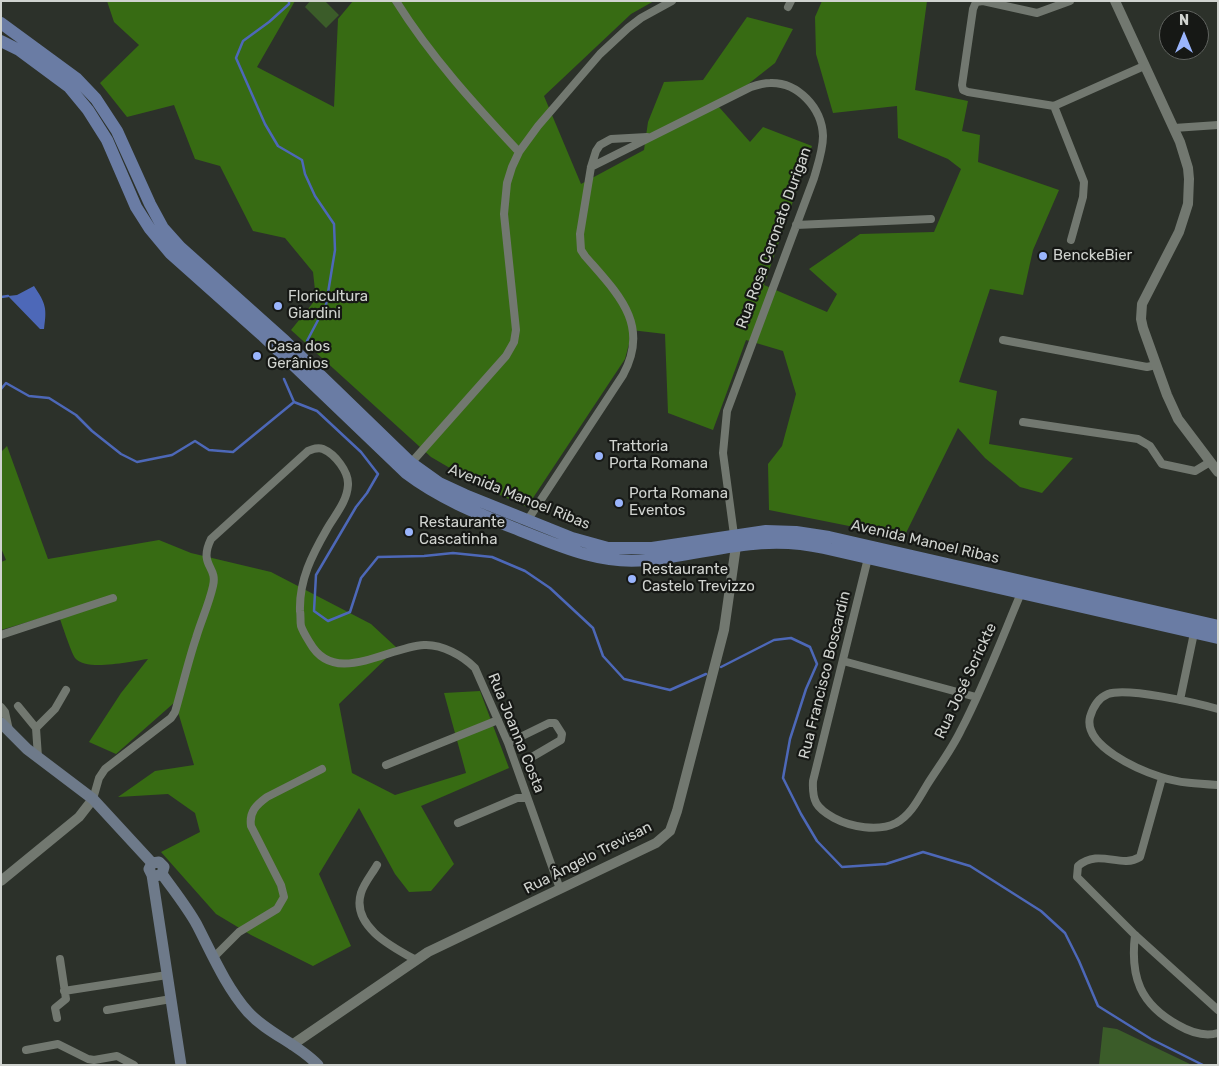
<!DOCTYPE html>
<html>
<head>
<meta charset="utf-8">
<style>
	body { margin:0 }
	#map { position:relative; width:1219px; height:1066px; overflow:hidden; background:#2c312a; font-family:Rubik,sans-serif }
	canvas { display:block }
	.frame { position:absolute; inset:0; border:2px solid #d0d3cf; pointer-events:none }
	.north { position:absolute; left:1159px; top:10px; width:50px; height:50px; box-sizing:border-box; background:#161815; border:1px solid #60635f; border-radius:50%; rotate:0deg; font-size:14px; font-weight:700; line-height:20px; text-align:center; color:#d0d3cf }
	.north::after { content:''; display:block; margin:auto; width:18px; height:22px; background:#9ab5fd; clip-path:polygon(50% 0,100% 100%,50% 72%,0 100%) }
</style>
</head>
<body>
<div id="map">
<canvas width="1219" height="1066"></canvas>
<div class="frame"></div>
<div class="north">N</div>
</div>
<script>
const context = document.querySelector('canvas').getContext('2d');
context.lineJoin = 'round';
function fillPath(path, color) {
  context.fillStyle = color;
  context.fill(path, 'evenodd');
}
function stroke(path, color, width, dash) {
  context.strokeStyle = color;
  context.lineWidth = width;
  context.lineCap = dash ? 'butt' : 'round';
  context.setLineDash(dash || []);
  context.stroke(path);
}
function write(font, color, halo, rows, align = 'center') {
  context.font = font + ' Rubik,sans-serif';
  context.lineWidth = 4.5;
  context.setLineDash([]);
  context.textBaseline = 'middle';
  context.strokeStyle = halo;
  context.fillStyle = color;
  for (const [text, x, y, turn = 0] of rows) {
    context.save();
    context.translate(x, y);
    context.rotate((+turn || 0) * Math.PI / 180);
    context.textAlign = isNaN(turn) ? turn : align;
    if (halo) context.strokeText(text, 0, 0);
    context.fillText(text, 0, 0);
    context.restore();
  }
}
fillPath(new Path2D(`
	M310,1H325L339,15L326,28L305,7Z
	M1103,1027L1117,1029L1192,1065H1099Z`), '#3b5c29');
fillPath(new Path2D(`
	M107,1H295L257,67L334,107L338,19L353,1H654L631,14L544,96L581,184L644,150L648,122L664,82L703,80L747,17L793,29L775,63L719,107L750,142L763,127L812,146L764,285L827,312L837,294L809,269L860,234L934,232L961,169L948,159L898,138L897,106L833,113L816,54L815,17L822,1H927L915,90L968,101L962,131L980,135L978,162L1059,190L1033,250L1023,295L990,289L959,382L997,391L989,444L1073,458L1042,493L1020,487L985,458L958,428L904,537L769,510L768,464L782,446L796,394L783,351L746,340L713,430L668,413L665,334L631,330L629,344L625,359L527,507L484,488L431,457L291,330L316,299L313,272L285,238L253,231L220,166L195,159L174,105L127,117L100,83L139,45L114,22Z
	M7,446L48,559L159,540L191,553L271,572L371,624L397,648L339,704L352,773L395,795L466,773L444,693L480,691L509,768L421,806L454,864L431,891L409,892L395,874L359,808L319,874L351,946L313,966L251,935L216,914L161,852L200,832L195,813L168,794L118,797L155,771L194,765L175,702L116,754L89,742L121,693L148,659C132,661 86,672 75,658C71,652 61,622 58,613L1,630V562L6,560L1,548V452Z`), '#376b13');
fillPath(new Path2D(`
	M34,286C46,304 47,308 44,329H40L8,296L17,295Z`), '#4d68b8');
stroke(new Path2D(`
	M289,1V4L269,22L243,41L236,58L265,124L278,146L302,160L305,174L315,196L334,224L335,250L326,305L307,341
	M1,297L8,296
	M284,379L294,402L317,411L361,452L378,474L367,493L356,507L316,575L314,611L328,621L350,612L361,578L378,557L424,556L453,553L492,557L525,571L550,588L593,628L603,656L624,679L670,690L706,674
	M1,389L6,383L29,396L49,398L76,415L92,431L121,454L137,462L172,455L195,441L209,450L233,452L294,402
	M721,667L774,640L791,638L810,647L817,664L806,689L790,739L783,778L801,814L817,841L842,867L886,864L923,852L970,866L1041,911L1065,933L1079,961L1098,1006L1151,1039L1203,1065`), '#4d68b8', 2.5);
stroke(new Path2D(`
	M396,1C431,57 475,105 519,152
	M1070,1L1037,13L983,1L976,2L973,9L962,85L963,90L968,92L1054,106L1144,66
	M788,7L791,1
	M1054,106L1084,182L1083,197L1071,240
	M1174,128L1218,125
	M591,167L751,87C757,85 763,83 770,83C798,82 822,108 823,136C823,150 818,164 814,178L727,411L723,453L734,535
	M796,225L931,219
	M1003,340L1147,367L1156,365
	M1023,422L1138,439L1150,446L1162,464L1195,471L1210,462
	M411,463L506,356L514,342L516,330L504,214L507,183L512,167L519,152L538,126L600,54L628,28L641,18L672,1
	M527,521L623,375C651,324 617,293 585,256L581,250L580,234L591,167L596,151L600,145L611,139L647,137
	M868,558L813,781C812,801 816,808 834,818C851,827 878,832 896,823C911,815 919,798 927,785C939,766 952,749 961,730C984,686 1002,638 1021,593
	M1,635L113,598
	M843,661L976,697
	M1180,700L1194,633
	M18,706L36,728L55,709L66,690
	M1,707L5,712L9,730
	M1218,709C1197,703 1127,687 1108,694C1098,698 1093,707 1090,717C1083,746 1139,770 1161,777C1179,783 1199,784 1218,785
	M36,728L38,757
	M508,743L549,723H555L562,734L561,740L532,757
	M386,765L498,720
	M1162,778L1140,857C1121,869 1099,848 1078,866L1077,877L1135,935L1218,1010
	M93,799L99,778L105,769L171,718L175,712C182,688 188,662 196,638C201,621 209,604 213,586C218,566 198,566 211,539L308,451C313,449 318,447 323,449C335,454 349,472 348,485C347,502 335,515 327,529C312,555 299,580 300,611C301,615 300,621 301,626C303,632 307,638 310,643C335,687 387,647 424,645C442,644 463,656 475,668L508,743L560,889
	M458,823L517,798H527
	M377,865C372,874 364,883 361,893C351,926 392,947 416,960
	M1135,935C1130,977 1140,1004 1178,1025C1190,1032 1204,1037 1218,1033
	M214,957L239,932L277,909L284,897L281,885L251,826C249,812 256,805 267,797L322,769
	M64,991L167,975
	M107,1010L171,999
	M57,1018L55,1008L66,999L60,959
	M26,1050L58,1044L88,1059L94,1060L117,1056L134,1065`), '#727870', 8);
stroke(new Path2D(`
	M1115,1L1180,142L1188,168L1189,179L1188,204L1179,232L1142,304L1141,319L1143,328L1167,395L1178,419L1218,472
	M1,881L79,817L93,799
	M292,1045L428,952L656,843L670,831L677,811L724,630L736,546L735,541`), '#727870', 10);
stroke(new Path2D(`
	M1,723L27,749L93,799L152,863
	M152,863L149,869L152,875L181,1065
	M152,863L159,862L164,867L162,874L156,876
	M162,874C174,891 187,907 197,925C212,954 226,987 248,1012C268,1034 297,1043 318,1065`), '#6e7a8a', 11);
stroke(new Path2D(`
	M1,23L76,78L96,99L117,131L150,204L163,228L180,247L285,341L411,463L439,483L465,495L572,538L608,548H652L766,531L796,532L829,537L1218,626
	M1,41L19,50L69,87L88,110L107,140L136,207L150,229L170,253L262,335L406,473C439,498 476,513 514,528C557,545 599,565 646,560C709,554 759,533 824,548L1218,638`), '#6a7ca4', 12);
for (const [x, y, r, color] of [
	[1043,256,5,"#9ab5fd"],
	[278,306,5,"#9ab5fd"],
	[257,356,5,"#9ab5fd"],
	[599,456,5,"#9ab5fd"],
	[619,503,5,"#9ab5fd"],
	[409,532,5,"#9ab5fd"],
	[632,579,5,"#9ab5fd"]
]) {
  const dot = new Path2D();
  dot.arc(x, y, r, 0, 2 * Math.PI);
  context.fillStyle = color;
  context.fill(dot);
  stroke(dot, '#161815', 2);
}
write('15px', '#d0d3cf', '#161815', [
	["Rua Rosa Ceronato Durigan",774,238,-70],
	["Avenida Manoel Ribas",519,497,22],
	["Avenida Manoel Ribas",925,542,13],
	["Rua Francisco Boscardin",825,675,-76],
	["Rua José Scrickte",966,681,-65],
	["Rua Joanna Costa",516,733,68],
	["Rua Ângelo Trevisan",588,858,-27]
]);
write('15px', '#d0d3cf', '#161815', [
	["BenckeBier",1053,256],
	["Floricultura",288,297],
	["Giardini",288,314],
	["Casa dos",267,347],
	["Gerânios",267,364],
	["Trattoria",609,447],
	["Porta Romana",609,464],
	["Porta Romana",629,494],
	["Eventos",629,511],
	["Restaurante",419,523],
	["Cascatinha",419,540],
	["Restaurante",642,570],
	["Castelo Trevizzo",642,587]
], 'left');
</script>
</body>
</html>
